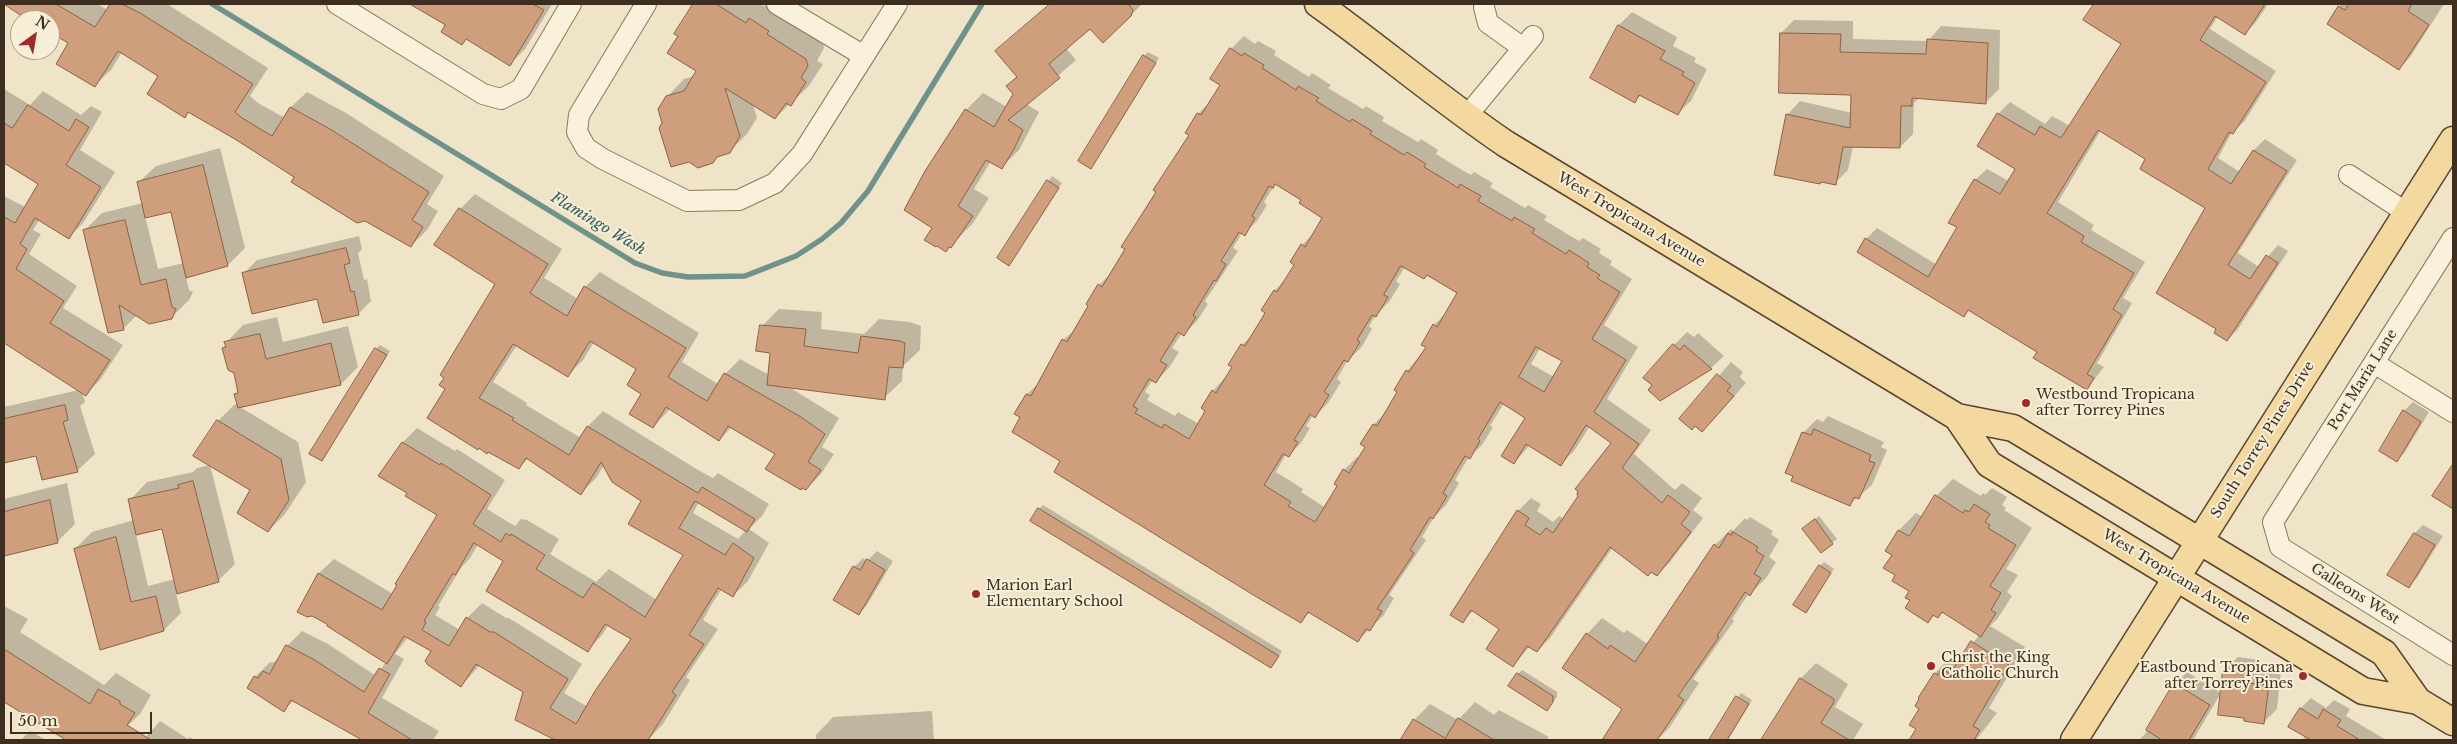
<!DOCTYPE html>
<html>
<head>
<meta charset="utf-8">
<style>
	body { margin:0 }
	#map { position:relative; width:2457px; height:744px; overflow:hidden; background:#f0e4c8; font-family:"Libre Baskerville",serif }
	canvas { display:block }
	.frame { position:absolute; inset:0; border:5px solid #3d2e20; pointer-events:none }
	.north { position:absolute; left:10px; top:10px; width:50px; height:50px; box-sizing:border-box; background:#f7eed8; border:1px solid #ada18e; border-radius:50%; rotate:32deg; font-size:14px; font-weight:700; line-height:20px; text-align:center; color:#3d2e20 }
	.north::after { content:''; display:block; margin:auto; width:18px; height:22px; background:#9e2a2b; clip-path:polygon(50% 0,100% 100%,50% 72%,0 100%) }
	.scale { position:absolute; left:10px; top:712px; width:142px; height:22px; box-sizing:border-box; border:2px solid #3d2e20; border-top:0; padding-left:6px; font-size:15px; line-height:18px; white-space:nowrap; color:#3d2e20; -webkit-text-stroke:4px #f7eed8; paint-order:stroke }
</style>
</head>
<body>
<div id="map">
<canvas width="2457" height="744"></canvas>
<div class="frame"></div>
<div class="north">N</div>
<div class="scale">50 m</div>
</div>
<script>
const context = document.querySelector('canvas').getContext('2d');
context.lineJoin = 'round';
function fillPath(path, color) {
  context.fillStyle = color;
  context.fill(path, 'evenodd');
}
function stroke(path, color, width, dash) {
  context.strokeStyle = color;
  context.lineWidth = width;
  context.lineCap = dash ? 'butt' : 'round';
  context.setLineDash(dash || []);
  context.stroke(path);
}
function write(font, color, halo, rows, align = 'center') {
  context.font = font + ' "Libre Baskerville",serif';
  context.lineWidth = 4;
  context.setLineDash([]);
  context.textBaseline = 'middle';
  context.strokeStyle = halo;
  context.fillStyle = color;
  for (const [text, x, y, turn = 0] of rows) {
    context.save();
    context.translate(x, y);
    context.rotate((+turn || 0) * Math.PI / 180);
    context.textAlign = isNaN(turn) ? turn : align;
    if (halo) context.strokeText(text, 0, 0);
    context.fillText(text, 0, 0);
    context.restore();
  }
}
fillPath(new Path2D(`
	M24,4H97L108,10L112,4H167L268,68L250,96L258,103L285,118L291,107L307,92L346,113L444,176L427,204L438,211L427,230L411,246L189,112L185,116L160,75L122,52L111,70L95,85L70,43L50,31V20H31L18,12Z
	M412,4H552L525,49L510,64L468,38L462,43L447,24Z
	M694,4H760L763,6L770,4L823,42L824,48L817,61L823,64L808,87L775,118L753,104L757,118L747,134L729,152L720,155L712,162L664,124L667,97L684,79L695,76L698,71L680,36L675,33Z
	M1050,4H1142L1131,15L1090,28L1066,48L1076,60L1026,104L1039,112L1019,150L1002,167L991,161L974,189L989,198L973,223L950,247L934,227L966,110L983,93L1007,107L1014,94L1008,86L1017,76L997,51Z
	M2095,4H2268L2256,22L2245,33L2218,16L2210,29L2276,71L2244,122L2232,132L2218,158L2240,172L2254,150L2265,139L2297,160L2238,253L2259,267L2278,245L2288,251L2238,329L2227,340L2218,329L2206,207L2147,159L2101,130L2058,202L2094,225L2091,230L2145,262L2123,298L2132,303L2097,363L2104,367L2087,389L2038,352L1969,310L1964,315L1866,239L1877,228L1937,265L1959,227L1950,222L1975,180L1987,169L2009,181L2016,168L1979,145L1998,114L2010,102L2045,124L2052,116L2070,126L2122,43L2085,20Z
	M2341,4H2444L2410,57L2399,69L2328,23Z
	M1632,12L1677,37L1673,46L1696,58L1694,62L1707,69L1691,101L1677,114L1641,95L1635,101L1592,78L1619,25Z
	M1794,20L1853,21V39L1928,41L1941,26L2000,30L1999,89L1986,102L1919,98L1914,103L1913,134L1900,147L1853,146L1848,170L1835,183L1822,181L1820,183L1787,115L1800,101L1852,113V94L1781,33Z
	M1244,36L1255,44L1258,41L1276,51L1274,55L1309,77L1312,73L1331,85L1328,88L1363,109L1366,106L1384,117L1382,121L1418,142L1421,139L1438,150L1436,154L1457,167L1471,175L1474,172L1493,183L1490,187L1525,208L1528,205L1547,216L1544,220L1579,241L1583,238L1601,249L1599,253L1612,261L1610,265L1632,279L1604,325L1638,347L1607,399L1651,430L1634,454L1675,490L1682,483L1702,498L1693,510L1703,518L1670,562L1657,575L1613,547L1550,638L1537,651L1530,646L1513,666L1501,629L1473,611L1462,622L1518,511L1531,498L1541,504L1537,511L1553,522L1559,516L1564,519L1613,443L1590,426L1574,451L1561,464L1530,445L1514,463L1527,418L1504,403L1490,426L1493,427L1482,445L1469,457L1455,480L1459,483L1446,505L1434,517L1422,537L1426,540L1389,595L1394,598L1383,616L1357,641L1310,612L1301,621L1062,460L1016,414L1027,394L1040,382L1063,340L1077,328L1099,285L1112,272L1190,135L1198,114L1211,101L1221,85L1231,49ZM1276,183L1303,200L1324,218L1314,233L1302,245L1296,264L1288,277L1274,291L1266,313L1255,332L1242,345L1234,367L1213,391L1207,410L1199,424L1178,412L1175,416L1147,400L1150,395L1145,392L1153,379L1156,381L1169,368L1179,352L1172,348L1182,333L1184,334L1197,321L1208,304L1205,301L1238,251L1233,248L1242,233L1244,234L1257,221L1267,205L1264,202ZM1405,267L1424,278L1428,274L1459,293L1447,312L1434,325L1427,347L1407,371L1399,392L1387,411L1374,424L1362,444L1367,447L1359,458L1357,457L1344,470L1339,486L1326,508L1301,492L1303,489L1276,472L1286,454L1288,456L1301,443L1310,428L1306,426L1313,415L1315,416L1328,403L1341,382L1337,379L1347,361L1361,348L1372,329L1369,326L1376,315L1389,302L1400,284L1396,281ZM1540,348L1564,361L1554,377L1531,364Z
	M1148,52L1159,58L1091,167L1144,56Z
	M4,89L30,105L43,91L81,115L91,106L102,112L80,150L115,172L83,223L69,237L40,219L33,230L41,234L29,254L77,286L63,308L123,345L100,380L86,394L82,392L85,402L80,406L95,454L77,471L37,454L4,462V407L79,390L4,342V196L25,207L40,183L4,161Z
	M220,148L245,248L228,265L186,277L189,290L193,292L189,300L171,318L137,315L123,329L84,231L102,213L143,203L138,183L156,166ZM172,211L184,263L158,269L145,216Z
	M1052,176L1062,183L1009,264L998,258Z
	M475,194L562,249L544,278L551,282L578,299L585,287L600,272L699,333L682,362L718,384L725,374L740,359L769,375L772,352L762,326L779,309L822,312L821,329L864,334L879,319L910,322L921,326L920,350L903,366L902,381L884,398L789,387L839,418L822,447L834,454L821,474L806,489L777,454L732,427L719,440L671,408L653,427L637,368L594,342L583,360L568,375L517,345L493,382L527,403L526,405L581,438L588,426L603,411L698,470L713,478L718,473L769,504L762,516L749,529L769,543L748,581L733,596L722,589L713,602L703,620L718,629L686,677L690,680L663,724L648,740H555L516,719L525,692L480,665L461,686L433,650L408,637L395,654L404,659L382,698L439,731L433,740H363L294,700L284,710L248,688L255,677L270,662L272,663L280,658L287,646L302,631L328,644L376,676L386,662L328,623L312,614L298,611L319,573L334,559L393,594L438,514L409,492L403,442L417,428L455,451L457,449L505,480L487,509L515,526L521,519L527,520L559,539L550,554L596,582L609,569L657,600L685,555L643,500L604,465L596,478L581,493L528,458L519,468L447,389L497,284L460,209ZM699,502L746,530L738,539L693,513ZM478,544L505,561L588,650L602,635L609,624L633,639L588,707L564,693L582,664L509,618H506L482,603L467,618L460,630L435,615L440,607L438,606L461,568L470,558Z
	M359,236L362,249L358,253L364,280L367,279L371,301L358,314L318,297L244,273L257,260Z
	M277,317L283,342L348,326L358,367L341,384L240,407L298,442L306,482L285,514L268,531L251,490L210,465L235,564L218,581L176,593L181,613L164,630L100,648L75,549L92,532L134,520L130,500L147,482L193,472L197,468L210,465L195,455L218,421L235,404L238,405L235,395L239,391L235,372L223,349L226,343L243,325ZM163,527L175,579L148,586L136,534Z
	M1687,332L1694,337L1698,333L1724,356L1711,368L1661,400L1674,345Z
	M380,345L390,351L322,460L376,349Z
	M1731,362L1743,372L1740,377L1746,383L1715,418L1702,431L1695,425L1681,419Z
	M2413,402L2429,412L2405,452L2397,460L2404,411Z
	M1828,416L1884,442L1881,447L1887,450L1872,485L1849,505L1786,472L1804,432L1817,419L1823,422Z
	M1953,479L1981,496L1983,493L1985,495L1992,488L2007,497L2002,505L2006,508L2004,510L2032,528L2006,569L2018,575L2007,592L2012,596L1998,618L1990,626L2025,647L1989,708L1997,713L1976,740H1912L1911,739L1917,729L1921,709L1935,673L1952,656L1954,658L1960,652L1964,654L1980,634L1943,611L1938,617L1935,615L1928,621L1912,600L1911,591L1897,575L1893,554L1887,550L1899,530L1916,513L1923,517L1936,496Z
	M67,483L75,524L58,541L4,554V499Z
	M1043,505L1282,651L1275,663L1271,667L1039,509Z
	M1819,516L1837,539L1821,551L1808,525Z
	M1750,517L1773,531L1771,534L1779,540L1769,557L1776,562L1766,578L1750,594L1749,593L1732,619L1734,621L1693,679L1699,683L1669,728L1657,740H1605L1624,708L1587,634L1602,618L1624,633L1627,630L1649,645L1715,545L1731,529L1733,531L1745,518L1747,520Z
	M2423,525L2443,536L2417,578L2408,586L2415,533Z
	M877,551L893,561L867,605L859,614L854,567L863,558L867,561Z
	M1824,562L1834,569L1806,611L1820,566Z
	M4,606L28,619L20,632L104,685L116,673L151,695L140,714L122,731L108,740H71L4,701Z
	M2238,657L2260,660L2259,670L2281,672L2277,709L2264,722L2224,671Z
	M1816,663L1848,684L1835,707L1863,724L1853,740H1762L1801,678Z
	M1522,670L1557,692V697L1547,710L1518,674Z
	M2187,672L2221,693L2193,740H2139L2145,734L2175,684Z
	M1741,693L1752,700L1728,740H1710Z
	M2311,698L2326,708L2334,700L2350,709L2346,716L2386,740H2303L2305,735L2290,726L2301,708Z
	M1475,702L1494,715L1499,710L1549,737L1547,740H1401L1414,720L1430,704L1458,720Z
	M932,711L934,740H816V735L833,717Z
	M160,721L188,739L190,737L195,740H143Z
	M30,731L46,740H21Z`), '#0003');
stroke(new Path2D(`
	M212,4L635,263L662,273L688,277L745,276L796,256L822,239L841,223L868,191L982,4`), '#6f938a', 5.5);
const building = new Path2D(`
	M4,4H56L95,27L110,4H122L140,13L253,84L235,112L242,118L272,136L290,107L330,129L429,192L412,220L423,227L411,247L365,221L357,223L291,182L294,177L235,139L188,112L185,118L147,94L158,76L118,51L95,87L56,64L68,43L50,32V20H28Z
	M410,4H533L544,10L510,66L466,39L462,45L441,32L445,25Z
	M693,4H716L746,23L749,18L769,31L767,34L806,59L808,66L801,78L806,82L791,106L786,103L775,119L725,88L740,136L730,153L717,157L713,163L698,168L689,162L671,167L659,128L662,123L658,109L666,96L684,91L696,71L667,53L678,36L674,34Z
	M1050,4H1128L1133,10L1131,16L1103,43L1090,29L1049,64L1060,78L1008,120L1023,130L1014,149L1002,169L986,160L958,206L973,216L951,248L949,247L946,252L937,246L936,247L924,240L932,228L904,210L925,171L965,109L994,127L1013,94L1006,86L1017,77L995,51Z
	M2094,4H2265L2245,35L2215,16L2200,40L2266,82L2233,134L2229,132L2208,169L2231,184L2253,150L2287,171L2228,265L2250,279L2266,255L2278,263L2227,341L2214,333L2216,329L2156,293L2205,208L2140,169L2145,159L2098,130L2047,213L2084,236L2081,242L2134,273L2113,309L2122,315L2087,374L2094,378L2087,390L2033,358L2037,352L2009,335L1968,310L1964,317L1857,252L1865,238L1928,277L1957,227L1948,223L1974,179L2000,194L2015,169L1977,146L1997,113L2035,135L2040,126L2061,138L2121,44L2083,20Z
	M2349,4H2412L2408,11L2429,25L2399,70L2327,24L2338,6L2345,10Z
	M1618,25L1665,51L1660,59L1684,72L1682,75L1695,83L1678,115L1639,95L1635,103L1590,78Z
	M1780,33L1841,34L1840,52L1926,54L1927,39L1988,43L1986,104L1912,98V106H1901L1900,148L1843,147L1836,185L1821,182L1820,184L1774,175L1786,114L1850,128L1851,95L1779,93Z
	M1230,48L1242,56L1244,53L1264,65L1262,68L1296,90L1298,86L1319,98L1316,101L1350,122L1352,119L1372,131L1370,134L1404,155L1407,152L1426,164L1424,167L1444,179L1458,188L1460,184L1481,196L1478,201L1512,221L1514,217L1535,229L1532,233L1566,254L1569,250L1589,263L1587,267L1600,275L1597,278L1620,292L1592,339L1626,360L1594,412L1639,444L1622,468L1662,503L1668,495L1690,512L1681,524L1691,532L1657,576L1651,572L1648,576L1610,547L1537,652L1527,646L1513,667L1486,649L1499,629L1471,610L1463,623L1450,615L1517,510L1529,518L1525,525L1540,535L1546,528L1553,533L1578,496L1577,494L1578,491L1575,489L1611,443L1586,425L1561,466L1526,444L1514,464L1501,456L1525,418L1500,402L1478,439L1480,441L1470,459L1465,456L1443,493L1447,496L1433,519L1430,517L1410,550L1414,553L1377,609L1382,611L1370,631L1366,629L1358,642L1308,612L1301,623L1255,596L1054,472L1060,461L1012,432L1020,417L1014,414L1026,394L1031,396L1062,339L1067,342L1088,306L1086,304L1098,284L1102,287L1125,249L1121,247L1156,192L1153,190L1189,135L1185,133L1197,113L1201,115L1220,85L1210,79ZM1275,184L1301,200L1299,203L1322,218L1305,247L1301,244L1290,262L1294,265L1277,292L1274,290L1261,310L1265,313L1245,346L1241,344L1228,365L1232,367L1216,393L1212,390L1201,408L1205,411L1189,439L1164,424L1162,428L1135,413L1138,409L1133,406L1149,379L1156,383L1167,365L1160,361L1178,332L1184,336L1196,317L1193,315L1214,280L1216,281L1226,264L1221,261L1239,232L1245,236L1255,218L1252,216L1269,186L1273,188ZM1401,266L1424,279L1427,275L1457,293L1437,327L1433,324L1421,345L1426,347L1409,372L1406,370L1394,390L1397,392L1377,426L1373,424L1360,444L1365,447L1349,473L1343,469L1334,484L1337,486L1315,522L1288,506L1291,502L1264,485L1283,454L1289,457L1298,442L1294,440L1310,414L1315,418L1329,395L1324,392L1344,360L1348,362L1360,342L1357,340L1372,315L1376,317L1388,297L1384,295ZM1536,347L1562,361L1544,392L1519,377Z
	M1143,55L1156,63L1091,169L1078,161Z
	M28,105L69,131L76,119L89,127L66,165L101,187L69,239L35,218L20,244L27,249L16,269L64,301L50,323L110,360L86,396L4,343V217L15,223L38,184L4,163V123L12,128Z
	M203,165L228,266L186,278L171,212L145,218L137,182Z
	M1047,180L1059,188L1009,266L997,258Z
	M459,208L548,264L530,293L536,297L567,316L584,286L686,348L668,377L695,394L707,401L724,373L801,417L825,434L808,462L821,470L806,490L802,488L801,490L765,469L775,454L728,426L719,441L666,407L653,428L629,414L641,394L627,385L636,369L590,341L568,377L513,344L479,398L514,418L512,420L569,455L587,426L683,484L698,493L702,487L755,519L747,532L695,501L679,528L725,555L733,543L754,558L733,597L718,588L689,635L704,644L672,692L676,695L648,740H555L515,720L523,692L476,664L461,687L428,665L425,661L431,651L404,636L387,664L327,626V624L312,616L307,617L297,612L318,573L382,610L397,585L395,584L437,515L405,496L407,493L378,476L402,442L440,465L441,463L491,495L473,524L501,542L506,533L510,536L511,534L545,555L536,569L583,598L593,583L645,617L683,555L628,524L641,501L612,482L601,462L581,495L526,458L519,469L488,452L487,454L479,448L478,450L427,418L445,389L439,385L444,378L440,375L495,284L434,245ZM474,543L503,561L486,591L588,652L605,624L631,639L595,691L576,724L550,708L568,679L494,632H490L466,617L449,646L422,630L426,622L424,621L453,573L455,575Z
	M125,220L141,285L166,279L172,307L176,309L172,319L149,324L119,305L124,330L108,333L83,230Z
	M346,248L350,263L344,265L351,292L354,291L359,315L323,323L317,299L252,314L242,273Z
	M760,325L806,329L804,346L858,353L861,336L900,341L905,343L903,368L889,367L885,400L767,385L770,353L756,351Z
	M260,334L266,359L331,343L341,385L238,408L234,394L238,393L234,373L228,370L222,348L226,347L224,342Z
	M1673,344L1680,350L1684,345L1712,369L1660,401L1648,390L1652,385L1643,378Z
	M375,348L387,355L322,461L309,454Z
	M1717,374L1731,386L1727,391L1734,396L1702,432L1695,426L1692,430L1679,419Z
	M65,405L68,420L63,422L78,472L42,480L36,456L4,463V419Z
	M2403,410L2421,422L2397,462L2379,451Z
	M217,420L281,459L289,500L268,532L237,513L250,490L193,456Z
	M1814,429L1871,455L1869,461L1875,463L1859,499L1854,497L1850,506L1791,481L1793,476L1785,473L1802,432L1811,435Z
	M2453,464V509L2432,496Z
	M193,481L219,582L177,594L162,529L136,535L128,499L179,488L178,485Z
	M1935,495L1963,513L1965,510L1969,512L1974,504L1990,514L1985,522L1990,525L1988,528L2016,545L1990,586L2001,593L1991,610L1996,613L1981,637L1942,612L1938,618L1933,615L1928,623L1905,608L1910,600L1905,598L1909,591L1892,581L1895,575L1883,568L1892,555L1885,551L1898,530L1909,536Z
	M50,500L58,543L4,556V512Z
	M1038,508L1279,656L1271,668L1030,521Z
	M1815,519L1833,544L1821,553L1802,529Z
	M1733,532L1758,547L1756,551L1764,556L1754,574L1761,578L1750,596L1745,592L1717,636L1719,637L1678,696L1684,700L1657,740H1602L1622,709L1562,668L1586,633L1608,649L1610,645L1635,662L1714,544L1719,548L1728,533L1731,535Z
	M2414,533L2435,545L2409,588L2387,575Z
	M116,537L131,602L156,596L164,631L100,650L74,549Z
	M867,559L885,570L859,615L833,600L853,566L860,570Z
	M1819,565L1831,573L1806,613L1793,605Z
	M1971,641L2009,665L1973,726L1980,730L1974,740H1909L1916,729L1909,725L1919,709L1915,706L1919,699L1918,698L1934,673L1938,675L1942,668L1950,674Z
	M286,645L313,659L364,692L379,668L390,674L368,713L412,740H362L291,700L284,712L247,688L254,676L258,678L263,671L269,674Z
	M4,649L90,704L98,689L120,701V704L135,713L127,725L151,740H66L4,702Z
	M2223,670L2248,673L2247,683L2269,685L2264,724L2244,721V718L2218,715Z
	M1517,673L1553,696V702L1547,711L1508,686Z
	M1800,678L1834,699V702L1821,723L1849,740H1761Z
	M2174,683L2210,705L2189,740H2162L2146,730Z
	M1736,696L1749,704L1727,740H1709Z
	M2300,708L2318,719L2323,709L2341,720L2337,726L2360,740H2311L2288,727Z
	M1458,718L1494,740H1400L1413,719L1445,738Z`);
fillPath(building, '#cf9f7d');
stroke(building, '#8d5f41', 1);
const minor = new Path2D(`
	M337,4L483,94L501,99L521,89L571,4
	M646,4L579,115L577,132L586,148L603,159L687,201L739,200L775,183L802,154L897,4
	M777,4L864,56
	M1484,7L1488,23L1523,48
	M1466,117L1533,36
	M2349,175L2407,213
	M2453,238L2273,522L2280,547L2453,655
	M2374,363L2453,412`);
const major = new Path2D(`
	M1318,4C1381,49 1441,100 1506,144L1957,417L2013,428L2384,653L2418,701
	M1957,417L1989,464L2363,691L2418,701L2453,722
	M2074,740L2453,140`);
stroke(minor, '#8d765c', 22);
stroke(major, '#5b4430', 29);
stroke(minor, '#faf1dc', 20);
stroke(major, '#f3d9a0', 26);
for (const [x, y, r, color] of [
	[2026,403,5,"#9e2a2b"],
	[976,594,5,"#9e2a2b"],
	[1931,666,5,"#9e2a2b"],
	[2303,676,5,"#9e2a2b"]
]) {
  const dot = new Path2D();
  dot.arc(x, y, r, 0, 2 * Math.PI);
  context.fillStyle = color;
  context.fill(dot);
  stroke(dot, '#f7eed8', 2);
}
write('14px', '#3d2e20', '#f7eed8', [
	["West Tropicana Avenue",1631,220,31],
	["Port Maria Lane",2363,380,-58],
	["South Torrey Pines Drive",2263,440,-58],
	["West Tropicana Avenue",2176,577,31],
	["Galleons West",2355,594,32]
]);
write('14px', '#3d2e20', '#f7eed8', [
	["Westbound Tropicana",2036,395],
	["after Torrey Pines",2036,411],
	["Marion Earl",986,586],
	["Elementary School",986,602],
	["Christ the King",1941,658],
	["Catholic Church",1941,674],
	["Eastbound Tropicana",2293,668,"right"],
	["after Torrey Pines",2293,684,"right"]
], 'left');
write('italic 15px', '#2f5d5a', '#f7eed8', [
	["Flamingo Wash",598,224,31]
]);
</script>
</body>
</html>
